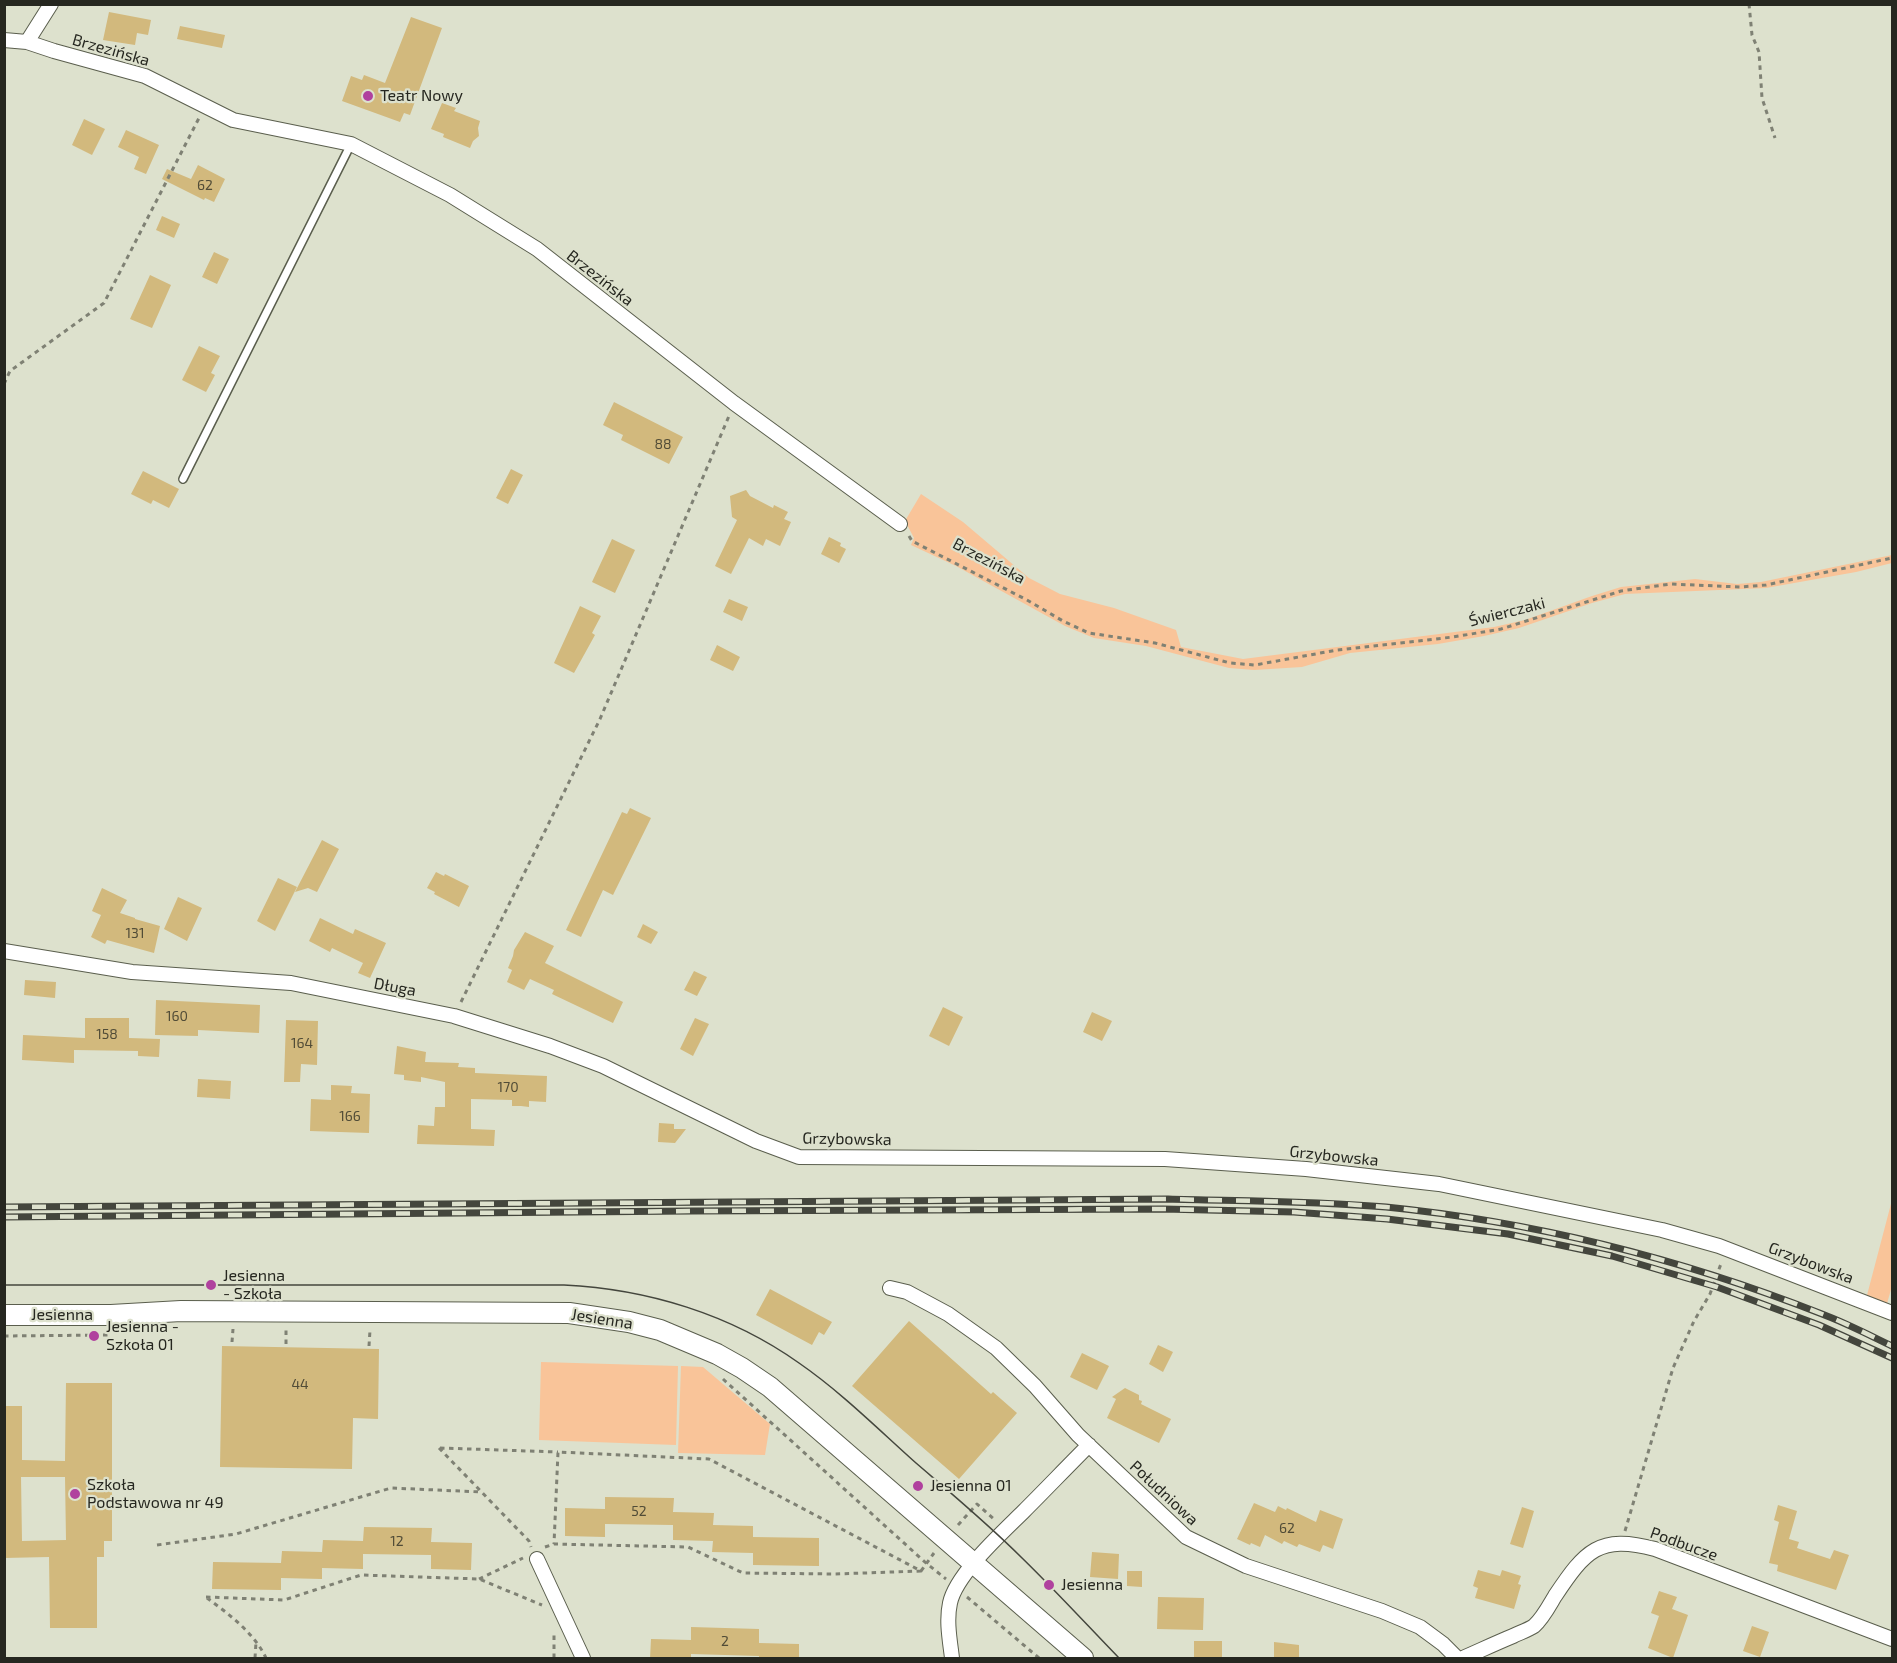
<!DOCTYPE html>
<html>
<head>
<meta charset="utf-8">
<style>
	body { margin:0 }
	#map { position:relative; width:1897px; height:1663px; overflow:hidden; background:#dde1cd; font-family:"Exo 2",sans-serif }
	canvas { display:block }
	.frame { position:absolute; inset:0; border:6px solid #262720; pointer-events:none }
</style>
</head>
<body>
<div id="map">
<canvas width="1897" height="1663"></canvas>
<div class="frame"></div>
</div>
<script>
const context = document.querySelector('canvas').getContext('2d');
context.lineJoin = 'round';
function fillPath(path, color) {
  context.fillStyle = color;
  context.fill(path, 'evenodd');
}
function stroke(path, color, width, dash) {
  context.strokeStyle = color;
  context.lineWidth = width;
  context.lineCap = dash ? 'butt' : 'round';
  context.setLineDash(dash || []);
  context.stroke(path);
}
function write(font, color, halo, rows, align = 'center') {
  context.font = font + ' "Exo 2",sans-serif';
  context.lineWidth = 4.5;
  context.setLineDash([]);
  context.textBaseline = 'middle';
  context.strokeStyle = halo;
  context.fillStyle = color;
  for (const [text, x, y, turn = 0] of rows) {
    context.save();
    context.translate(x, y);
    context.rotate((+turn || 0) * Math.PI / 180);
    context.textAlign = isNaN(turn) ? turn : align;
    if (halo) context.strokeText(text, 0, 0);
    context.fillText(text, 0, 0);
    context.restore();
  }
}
fillPath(new Path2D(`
	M921,494L963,522L1029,578L1060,594L1114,608L1176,630L1181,647L1243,659L1494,627L1525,620L1592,596L1621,587L1695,579L1737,584L1761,582L1892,555V563L1856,572L1766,588L1625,594L1592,603L1519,628L1484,636L1438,644L1350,653L1302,667L1254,670L1229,668L1146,646L1094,638L1065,626L956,566L911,545L914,538L905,521Z
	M1892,1200V1286L1886,1307L1866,1299Z
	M541,1362L678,1366L676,1445L539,1440Z
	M681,1366L703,1367L770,1424L765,1455L678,1453Z`), '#f9c499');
fillPath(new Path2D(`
	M109,12L151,20L148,35L137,33L135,45L103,40Z
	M411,17L442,28L410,115L404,113L400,122L342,101L351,76L362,80L364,75L385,83Z
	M180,26L225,35L222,48L177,39Z
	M442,103L456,108L454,111L480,121L478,128L479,136L473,141L470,148L443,137L444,134L431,129Z
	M84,119L105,129L92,155L72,145Z
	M126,130L159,145L146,174L134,169L139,157L118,147Z
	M198,165L225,179L214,202L205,198L204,200L162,179L167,169L191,179Z
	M162,216L180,224L174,238L156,230Z
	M214,252L229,259L217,284L202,277Z
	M150,275L171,285L152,328L130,319Z
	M199,346L220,356L211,373L215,375L206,392L182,380Z
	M614,402L683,437L669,464L621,440L623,435L603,425Z
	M511,469L523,475L508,504L496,498Z
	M143,471L179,489L169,508L153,500L151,504L131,494Z
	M746,490L750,496L773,508L774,505L788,512L784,519L791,522L780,546L766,539L763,546L749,538L731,574L715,566L737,520L732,517L730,496Z
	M829,537L841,543L840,546L846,549L839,563L821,554Z
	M612,539L635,550L615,593L592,582Z
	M729,599L748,607L742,621L723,612Z
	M580,606L601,616L592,633L595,635L574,673L554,663Z
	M717,645L740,657L733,671L710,660Z
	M630,808L651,818L613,895L603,890L581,937L566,930L622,812L627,814Z
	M322,840L339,849L317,892L308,888L295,892Z
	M436,872L444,876L445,874L469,886L459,907L434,894L435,892L427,888Z
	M278,878L297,887L275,931L257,921Z
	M102,888L127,900L120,913L135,918V919L160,926L154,953L107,940L105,944L91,937L101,915L92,911Z
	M178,897L202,908L187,941L164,929Z
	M320,918L353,934L355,929L386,943L370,978L358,973L363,963L332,948L330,952L309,941Z
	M643,924L658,932L651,944L637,937Z
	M525,932L554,946L545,963L623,1002L613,1023L552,994L554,990L530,979L524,990L507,982L512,970L508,968L513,956L514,950Z
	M694,971L707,977L697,996L684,990Z
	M25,980L56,982L55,998L24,995Z
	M156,1000L260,1005L259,1033L198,1030V1036L155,1035Z
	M943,1007L963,1017L949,1046L929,1036Z
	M1092,1012L1112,1021L1102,1041L1083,1032Z
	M85,1018H129V1038L160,1039L159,1057L138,1056V1051L74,1050V1063L22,1060L23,1035L85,1038Z
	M695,1018L709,1024L693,1056L680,1049Z
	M286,1020L318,1021L317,1065L301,1064L300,1082H284Z
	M397,1046L426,1052L425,1062L459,1063L458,1067L475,1068V1073L547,1076L546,1102L529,1101V1107L521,1106H512V1100L471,1099V1129L495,1130L494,1146L417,1144L418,1125L434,1126L435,1107H445V1082L421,1077V1082L404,1080V1075L394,1074Z
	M198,1079L231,1081L230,1099L197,1097Z
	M331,1085L352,1086L351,1093L370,1094L369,1133L310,1131L311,1099L331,1100Z
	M659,1123L674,1124V1129H686L675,1143L658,1142Z
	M770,1289L832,1322L824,1335L819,1332L812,1345L756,1315Z
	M909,1321L991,1394L993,1392L1017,1413L959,1479L852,1386Z
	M1158,1345L1173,1352L1163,1372L1149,1364Z
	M222,1346L379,1349L378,1419L353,1418L352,1469L220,1467Z
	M1082,1353L1109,1366L1097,1390L1070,1377Z
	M66,1383H112V1541H104V1557H97V1628H50L49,1557L4,1558V1406H22V1460L65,1461ZM21,1477H65L66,1540L22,1541Z
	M1125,1388L1139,1395V1400L1142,1401L1141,1404L1171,1419L1159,1443L1107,1418L1116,1399L1112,1397Z
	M605,1497L674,1498L673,1512L714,1513L713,1525L753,1526V1537L819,1538V1566L753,1565V1553L712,1552L713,1541L673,1540V1525L605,1524V1537L565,1536V1508L605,1509Z
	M1254,1503L1275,1512L1278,1506L1286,1510L1287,1508L1316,1522L1320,1510L1343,1519L1333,1549L1323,1545L1320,1552L1299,1544L1297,1547L1284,1541L1282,1544L1265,1535L1260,1547L1251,1543L1250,1545L1237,1539Z
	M1778,1505L1797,1511L1789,1539L1799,1542L1797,1548L1830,1559L1834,1550L1849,1555L1836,1590L1777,1571L1778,1565L1769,1563L1779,1522L1774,1520Z
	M1522,1507L1534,1511L1523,1548L1510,1544Z
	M364,1527L432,1528L431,1542L472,1543L471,1570L431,1569V1555L363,1554V1569L322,1568V1579L281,1578V1590L212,1589L213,1562L281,1563L282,1551L322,1552L323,1540L363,1541Z
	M1092,1552L1119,1554L1118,1579L1090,1577Z
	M1478,1570L1500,1576L1502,1570L1521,1576L1518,1584L1521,1585L1514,1609L1475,1598L1478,1588L1473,1586Z
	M1127,1571H1142V1587L1127,1586Z
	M1659,1591L1677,1597L1672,1609L1688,1615L1673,1658L1648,1648L1659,1616L1651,1613Z
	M1158,1597L1204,1598L1203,1630L1157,1629Z
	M1752,1626L1769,1632L1760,1657L1743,1651Z
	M691,1627L759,1629V1643L799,1644V1659H759V1656L691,1654V1659H650L651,1639L691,1640Z
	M1194,1641H1222V1659H1194Z
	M1274,1642L1299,1645V1659H1274Z`), '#d2b97d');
const lane = new Path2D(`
	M183,479L351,144`);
const street = new Path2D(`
	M4,40L27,42L54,51L145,76L233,120L351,144L450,195L537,249L734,403L900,524
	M27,42L51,4
	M4,951L132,972L291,983L454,1016L550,1046L603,1066L756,1141L799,1157L1165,1159L1306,1169L1439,1184L1662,1230L1719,1246L1892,1313
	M890,1288L907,1292L948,1314L996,1348L1035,1386L1078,1435L1186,1537L1246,1566L1382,1611L1420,1627L1443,1644L1457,1658
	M537,1559L583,1658
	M952,1658C950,1641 946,1621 950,1603C956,1574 1003,1532 1024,1511C1046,1489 1067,1467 1089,1445
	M1463,1658C1479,1651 1496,1643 1513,1636C1519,1633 1528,1630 1534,1626C1543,1618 1549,1606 1555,1596C1585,1551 1599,1534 1655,1549L1892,1639`);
const secondary = new Path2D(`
	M4,1315H111L181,1311L569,1313L629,1322L660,1330L717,1354L742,1368L770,1387L1083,1658`);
stroke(lane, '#5a5e4d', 10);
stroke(street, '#5a5e4d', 16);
stroke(secondary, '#5a5e4d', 22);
stroke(new Path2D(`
	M1749,4L1752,35L1759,52L1762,98L1775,138
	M4,384L10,371L104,303L199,118
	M909,536L912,541L1027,600L1063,621L1089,633L1155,643L1230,663L1255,665L1337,650L1453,637L1501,629L1621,591L1671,584L1740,587L1766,585L1892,558
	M461,1002L600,719L729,416
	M4,1336L111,1335
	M232,1342L233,1329
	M286,1344V1328
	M369,1346L370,1330
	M723,1379L926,1563L946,1579
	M439,1448L529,1541L531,1547
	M440,1448L558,1452
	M958,1525L977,1504L995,1520
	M1625,1531L1673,1368L1694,1321L1710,1294L1722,1261
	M157,1545L236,1534L391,1488L482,1492
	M545,1547L554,1544L688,1547L743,1573L835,1574L921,1571L709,1459L558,1452L554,1544
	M921,1571L934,1553
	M479,1579L523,1558
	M206,1597L284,1600L361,1575L479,1579L542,1605
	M967,1597L1039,1658
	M207,1598C229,1614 255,1634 266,1658
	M255,1658L256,1642
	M554,1658V1633`), '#7f8174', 3, [4.5, 4.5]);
stroke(lane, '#fff', 7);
stroke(street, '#fff', 14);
stroke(secondary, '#fff', 20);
stroke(new Path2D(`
	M4,1285H564C647,1289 730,1314 799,1363C841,1392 878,1429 916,1463C952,1494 988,1524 1021,1557C1055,1590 1087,1625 1119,1658`), '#44463d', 1.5);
const rail = new Path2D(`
	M4,1207L1168,1199C1241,1201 1314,1201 1386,1207C1536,1222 1682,1259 1822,1314C1846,1323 1869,1335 1892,1346
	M4,1217L691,1211L1163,1209L1294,1212L1387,1219L1508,1234L1612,1256L1717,1287L1819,1325L1892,1358`);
stroke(rail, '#44463d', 7);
stroke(rail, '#dde1cd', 4.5, [14]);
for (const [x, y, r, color] of [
	[368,96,6,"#b0419e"],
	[211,1285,6,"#b0419e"],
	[94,1336,6,"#b0419e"],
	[918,1486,6,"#b0419e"],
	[75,1494,6,"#b0419e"],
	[1049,1585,6,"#b0419e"]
]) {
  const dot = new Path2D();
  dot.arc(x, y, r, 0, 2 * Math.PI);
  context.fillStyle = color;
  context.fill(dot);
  stroke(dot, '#dde1cd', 2);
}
write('14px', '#514c37', null, [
	["62",205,185],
	["88",663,444],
	["131",135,933],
	["160",177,1016],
	["158",107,1034],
	["164",302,1043],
	["170",508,1087],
	["166",350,1116],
	["44",300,1384],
	["52",639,1511],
	["62",1287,1528],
	["12",397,1541],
	["2",725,1641]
]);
write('16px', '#262720', '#dde1cd', [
	["Brzezińska",111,50,16],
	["Brzezińska",600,278,38],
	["Brzezińska",989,561,28],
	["Świerczaki",1507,612,-14],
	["Długa",395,987,11],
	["Grzybowska",847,1139,1],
	["Grzybowska",1334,1156,6],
	["Grzybowska",1811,1263,21],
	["Jesienna",62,1315],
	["Jesienna",602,1319,9],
	["Południowa",1164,1493,43],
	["Podbucze",1684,1544,20]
]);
write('16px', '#262720', '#dde1cd', [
	["Teatr Nowy",380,96],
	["Jesienna",223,1276],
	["- Szkoła",223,1294],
	["Jesienna -",106,1327],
	["Szkoła 01",106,1345],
	["Szkoła",87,1485],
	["Podstawowa nr 49",87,1503],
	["Jesienna 01",930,1486],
	["Jesienna",1061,1585]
], 'left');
</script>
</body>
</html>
